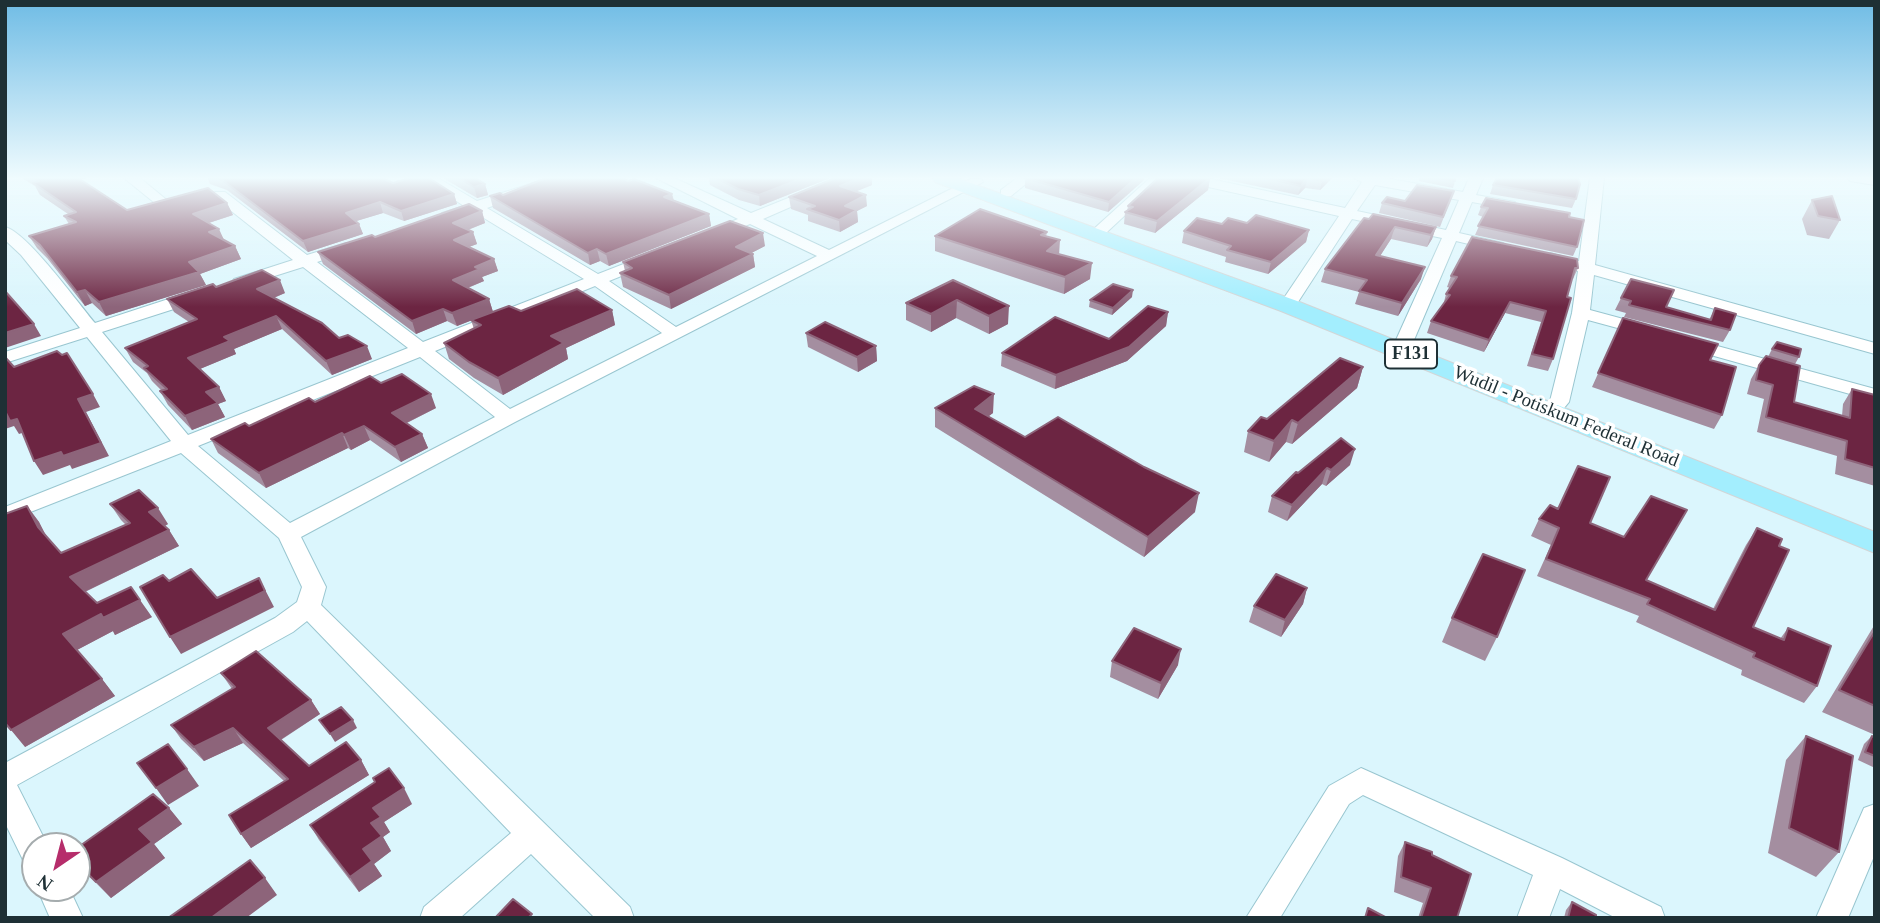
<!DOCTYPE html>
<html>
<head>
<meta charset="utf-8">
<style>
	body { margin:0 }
	#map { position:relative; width:1880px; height:923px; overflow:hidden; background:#dbf6fd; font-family:Georgia,serif }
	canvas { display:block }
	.frame { position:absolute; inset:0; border:7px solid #1e3035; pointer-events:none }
	.north { position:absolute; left:21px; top:832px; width:70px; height:70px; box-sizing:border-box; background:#fff; border:2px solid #a5acae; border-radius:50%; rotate:215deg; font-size:19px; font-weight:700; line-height:28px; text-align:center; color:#1e3035 }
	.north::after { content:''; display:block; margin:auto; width:24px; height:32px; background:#b62d6b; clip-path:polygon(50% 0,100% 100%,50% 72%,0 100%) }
</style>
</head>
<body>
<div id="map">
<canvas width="1880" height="923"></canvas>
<div class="frame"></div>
<div class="north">N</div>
</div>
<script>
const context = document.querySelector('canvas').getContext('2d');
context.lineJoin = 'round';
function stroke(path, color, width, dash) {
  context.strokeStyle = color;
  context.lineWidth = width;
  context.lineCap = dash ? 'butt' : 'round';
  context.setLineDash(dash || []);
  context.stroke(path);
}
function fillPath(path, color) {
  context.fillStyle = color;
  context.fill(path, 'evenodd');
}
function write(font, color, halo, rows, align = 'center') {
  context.font = font + ' Georgia,serif';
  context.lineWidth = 7;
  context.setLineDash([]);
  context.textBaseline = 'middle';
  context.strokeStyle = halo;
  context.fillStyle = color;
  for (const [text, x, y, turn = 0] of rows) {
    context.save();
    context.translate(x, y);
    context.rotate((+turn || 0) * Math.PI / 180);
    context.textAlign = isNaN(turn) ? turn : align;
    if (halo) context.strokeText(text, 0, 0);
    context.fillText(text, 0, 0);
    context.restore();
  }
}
const minor = new Path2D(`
	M124,178H140L168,201L161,205L156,204Z
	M421,178H438L477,201L549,178H570L487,208L598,274L644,256H656L658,259L656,262L609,281L676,327L817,256L750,224L718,237H708L705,234L708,231L738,219L656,178H674L751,213L838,178H857L763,219L829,250L971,179H981L983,182L515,422L301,537L326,587L321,605L630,907L634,918H595L531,854L460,918H420L424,907L511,833L307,621L293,632L17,785L48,846H35V866L24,862L5,823V763L275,618L297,602L302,587L279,538L181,453L5,522V507L171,441L87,337L5,363V352L80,328L21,255L5,240V227C27,232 78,303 95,323L190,292H202L204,296L202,300L102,332L188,435L408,348L303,267L246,285H234L232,282L234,279L293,260L215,198V192H225L307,255L346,243L351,245L354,248L351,251L317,262L423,342L584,279L474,212L447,220L442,219L440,216L442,213L464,206ZM595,286L662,333L510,409L435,351ZM420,357L495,417L290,523L198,446Z
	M1017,178H1033L1011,196H1001V190Z
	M1150,178H1165L1107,232H1097L1094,229L1097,226Z
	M1179,178H1206L1345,208L1362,182L1354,178H1385L1463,192L1469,178H1483L1476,195L1515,202L1517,205L1510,209L1472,202L1459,233L1503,243L1506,246L1498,251L1456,241L1414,340L1405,345L1396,340L1442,238L1352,219L1298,302L1292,303L1284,298L1339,216L1186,182ZM1375,185L1459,200L1446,230L1357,211Z
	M1590,178H1604L1595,265L1875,343V354L1594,275L1590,310L1653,327L1656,331L1647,336L1588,320L1569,402L1559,414H1545L1542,410L1550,401L1572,313L1578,271L1544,261L1542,258L1550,253L1579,261Z
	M1848,178H1875V185L1850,181Z
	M1688,338L1875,389V401L1682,347L1679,343Z
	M1361,768L1562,858L1661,907L1665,918H1616L1560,889L1549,918H1517L1533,875L1363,795L1349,804L1280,918H1246L1329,786Z
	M1875,804V854L1848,918H1816L1864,808Z
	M37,888H69L83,918H50Z`);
const major = new Path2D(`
	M933,178H957L1297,301L1875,532V553L1281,311L935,182Z`);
stroke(minor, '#99c6d0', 2);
stroke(major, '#d2d6d7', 2);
fillPath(minor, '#fff');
fillPath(major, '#a3eefe');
fillPath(new Path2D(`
	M22,178H87L80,180L127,210L227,203L233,215L209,223L224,241L235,246L241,259L200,274L206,285L106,316L92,303L85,306L47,258L37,248L29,236L69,224L64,216L68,214L40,195L35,186Z
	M208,178H382L393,183L454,194L457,204L404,221L383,213L356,221L359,224L363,234L308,252L227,190L210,184Z
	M443,178H475L485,184L488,195L477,198Z
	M709,178H830L760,206L739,200L710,185Z
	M835,178H872V185L856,191L867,206L857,211L858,222L840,232L808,221V215L791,209L789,197Z
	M1025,178H1144V180L1108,212L1025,188Z
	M1210,178L1208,190L1155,233L1124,224L1125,212L1127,211L1128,206Z
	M1218,178H1332L1320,190L1305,188L1298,195Z
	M1419,178H1455V181L1453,188L1419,181Z
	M628,181L672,194L674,200L709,214L711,226L609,266L600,261L590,265L493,208L490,196Z
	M1493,185L1576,199L1572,208L1490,194Z
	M1454,191L1440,227L1379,213L1382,203L1405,201Z
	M1812,200L1840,220L1829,239L1807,235L1802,219Z
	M1481,207L1569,217L1577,247L1573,256L1475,235L1483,217L1478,215Z
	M482,211L485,223L468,230L473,232L477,244L469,247L494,259L498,271L482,277L484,281L468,288L489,299L493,312L457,326L447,321L416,334L323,264L318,252Z
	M1364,218L1436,227L1432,239L1427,247L1391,239L1380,256L1421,279L1398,316L1355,304L1359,292L1321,282L1325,269Z
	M1247,223L1309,230L1306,242L1268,274L1225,262L1226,257L1182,243L1184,231L1222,224Z
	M1047,232L1046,237L1059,254L1090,279L1064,294L935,251V236Z
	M1472,237L1578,268L1573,279H1572L1553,359L1548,371L1527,366L1541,322L1505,313L1484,352L1427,333L1431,321L1443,306L1446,294L1450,288L1447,287L1451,276Z
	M765,246L751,253L753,254L755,267L671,309L623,287L620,273L625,271L623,262Z
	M953,280L1008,324L989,334L956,318L931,332L906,320V303Z
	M216,287L285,293L274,298L372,359L332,375L282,329L234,349L236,354L200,369L219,387L226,401L218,404L225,417L192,430L168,405L160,391H162L152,381L147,373L133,362L125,348L189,322L174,312L167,299Z
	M1132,297L1112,315L1089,307L1090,300Z
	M1621,298L1666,307L1709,320L1715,308L1730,330L1723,342L1624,317L1626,313L1615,310Z
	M612,310L615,325L566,348L568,359L503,395L474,378L449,359L444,343L474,329L471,320L521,311Z
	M1168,312L1166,326L1127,361L1055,389L1001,366L1002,353L1109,339Z
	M1623,318L1710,360L1722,415L1714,429L1592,387Z
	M806,333L876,346L877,361L858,372L808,347Z
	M1772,349L1799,357L1795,364L1768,357Z
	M1759,365L1794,402L1842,416L1843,404L1852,389L1875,395V486L1835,474L1837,456L1757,432L1764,399L1747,394L1751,379Z
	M1363,367L1357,388L1292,444L1286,442L1269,462L1244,452L1248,431L1267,419Z
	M381,383L436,408L407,423L422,434L428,448L401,462L370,440L351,450L348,448L266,488L218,453L211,439Z
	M935,408L993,413L988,416L1025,437L1195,512L1144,557L935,427Z
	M1350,465L1326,486L1322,484L1287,521L1268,512L1272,496L1298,473Z
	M110,504L168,524L165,526L169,530L179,546L85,592L97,603L152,617L115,635L113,631L77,650L102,679L115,696L25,747L27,506L39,522L45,535L61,553L126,525L121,520Z
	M1539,519L1590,523L1646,580L1713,609L1746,545L1757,528L1779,546L1753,627L1780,639L1788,628L1817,686L1804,703L1741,675L1742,670L1636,622L1639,616L1537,576L1551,545L1531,536Z
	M1307,588L1303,604L1281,637L1249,622L1254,606Z
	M1452,618L1497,637L1485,661L1442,642Z
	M1875,624V735L1822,712Z
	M1112,661L1178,665L1158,699L1110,677Z
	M221,673L311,700L320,714L281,740L309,766L361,760L369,775L251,848L241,834L284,781L243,743L204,761L181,739L171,725L232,689Z
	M1806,736L1839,852L1816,877L1768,853L1786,760Z
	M1872,736L1875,738V768L1858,760L1864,744Z
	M412,804L384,822L390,832L383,837L391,851L374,864L382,876L359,892L319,840L310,825Z
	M169,808L182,824L154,844L165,858L111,898L77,864V848Z
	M1405,842L1432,855L1457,918H1418L1423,903L1394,892L1398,856Z
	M1572,902L1596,918H1564L1566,910Z`), '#a48ea0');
fillPath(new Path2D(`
	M803,178H830L760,206L759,195Z
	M860,178H872V185L840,198V186Z
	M1136,178H1144V180L1108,212L1109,202Z
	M1210,178L1208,190L1155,233L1157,221Z
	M1308,178L1305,188L1298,195L1301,186Z
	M1325,178H1332L1320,190L1322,181Z
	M485,184L488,195L477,198L474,187Z
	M454,194L457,204L404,221L401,211Z
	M672,194L674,205L664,197Z
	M866,195L867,206L857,211L858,222L840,232L839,220L845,206Z
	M380,202L383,213L350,223L346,213Z
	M227,203L233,215L199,226L193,214Z
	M482,211L485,223L457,234L453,223Z
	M709,214L711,226L609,266L606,254Z
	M359,224L363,234L308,252L303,241Z
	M1395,227L1391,239L1373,267L1376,255Z
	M1436,227L1432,239L1427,247L1431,235Z
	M219,229L225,242L209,232Z
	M1309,230L1306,242L1268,274L1271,262Z
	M473,232L477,244L458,251L454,240Z
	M763,233L765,246L738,260L736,247Z
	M1060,240L1059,256L1047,251Z
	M235,246L241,259L200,274L206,285L106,316L99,302L189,262Z
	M597,249L600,261L590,265L588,253Z
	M753,254L755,267L671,309L669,295Z
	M494,259L498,271L482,277L484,281L457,292L453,280L475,267Z
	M1092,263L1090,279L1064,294L1065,277Z
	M1425,267L1421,279L1398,316L1402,303Z
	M280,280L285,293L263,302L257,289Z
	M85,290L92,303L85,306L77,292Z
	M1133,290L1132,297L1112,315L1113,308Z
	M489,299L493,312L457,326L452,313Z
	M957,300L956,318L931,332V314Z
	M1510,302L1505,313L1484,352L1489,340Z
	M1009,306L1008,324L989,334V316Z
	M443,309L447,321L416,334L412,321Z
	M612,310L615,325L566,348L568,359L503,395L498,378L551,336Z
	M1168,312L1166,326L1127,361L1055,389L1056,375Z
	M276,316L282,329L234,349L236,354L195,371L188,358L224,337Z
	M34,324L41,336L5,348V333Z
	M367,346L372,359L332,375L326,361Z
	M876,346L877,361L858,372L857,357Z
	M1363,367L1357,388L1292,444L1298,423Z
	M219,387L226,401L218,404L225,417L192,430L185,416L206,392Z
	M93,394L100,407L86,412L109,456L72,469L70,465L43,475L34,461L61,452L78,399Z
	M431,394L436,408L398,427L392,413Z
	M994,394L993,413L975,427V409Z
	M5,413L17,419L25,432L19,434L14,426L5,429Z
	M1292,420L1286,442L1269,462L1274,441Z
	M364,426L370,440L351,450L344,435Z
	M342,433L348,448L266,488L259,473Z
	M422,434L428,448L401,462L395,447Z
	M1355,449L1350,465L1326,486L1331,470Z
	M1327,468L1322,484L1287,521L1292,505Z
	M1199,493L1195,512L1144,557L1148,537Z
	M27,506L39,522L50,543L38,527Z
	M158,508L168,524L159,529L149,512Z
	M169,530L179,546L82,593L70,577Z
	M259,578L274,607L181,654L170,637Z
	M1307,588L1303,604L1281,637L1285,620Z
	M140,600L152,617L115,635L113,631L75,651L63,634L101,614Z
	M1181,649L1178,665L1158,699L1161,683Z
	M102,679L115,696L25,747L11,730Z
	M311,700L320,714L277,742L268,728Z
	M353,720L357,728L335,742L330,734Z
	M233,728L243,743L204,761L194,747Z
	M361,760L369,775L251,848L241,834Z
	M187,769L199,786L168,805L156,788Z
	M404,788L412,804L384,822L390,832L383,837L391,851L374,864L382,876L359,892L350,877L363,849L371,823L373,808Z
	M169,808L182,824L154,844L165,858L111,898L96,882L139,829Z
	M265,878L277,895L246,918H211Z`), '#8d647a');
const building = new Path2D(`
	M34,178H78L127,210L208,188L227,203L193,214L219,229L209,232L235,246L189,262L199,272L99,302L85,290L77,292L40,245L29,236L76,222L64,216L76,212L33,183L39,181Z
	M218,178H382L393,183L409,178H429L454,194L401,211L380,202L346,213L359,224L303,241L222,180Z
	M459,178H475L485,184L474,187Z
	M546,178H622L628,181L634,179L672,194L664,197L709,214L606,254L597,249L588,253L490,196L500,193L503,195Z
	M716,178H803L759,195L738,189Z
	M835,178H860L840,186L866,195L845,206L857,210L839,220L807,209L815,206L789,197Z
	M1025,178H1136L1109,202Z
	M1158,178H1210L1157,221L1125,212L1133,207L1128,206Z
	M1266,178H1307L1301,186Z
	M1309,178H1325L1322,181Z
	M1437,178H1455V181Z
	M1497,178H1578L1580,184L1576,199L1493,185Z
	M1417,185L1454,191L1443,217L1382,203L1387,197L1405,201Z
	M1832,196L1840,220L1818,216L1812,200Z
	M1486,198L1570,213L1569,217L1584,220L1577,247L1478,226L1488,208L1481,207Z
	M469,204L482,211L453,223L473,232L454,240L494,259L475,267L480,269L453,280L489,299L452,313L443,309L412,321L318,252L372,235L375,237Z
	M980,209L1047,232L1041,235L1060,240L1047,251L1092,263L1065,277L935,236Z
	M1373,214L1436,227L1431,235L1395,227L1376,255L1425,267L1402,303L1359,291L1367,280L1325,269L1364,218L1369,219Z
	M1256,215L1309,230L1271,262L1227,250L1231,246L1184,231L1197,218L1222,224L1228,218L1247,223Z
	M730,221L763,233L736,247L753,254L669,295L620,273L632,268L623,262Z
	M1472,237L1577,259L1578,268H1575L1567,297L1571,298L1553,359L1532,354L1546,311L1510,302L1489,340L1431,321L1450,295L1446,294L1457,277L1451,276Z
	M262,270L280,280L257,289L322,323L339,338L348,335L367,346L326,361L276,316L224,337L230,341L188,358L219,387L206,392L218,403L185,416L160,391L167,389L144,368L148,366L125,348L197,319L167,299L213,284L216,287Z
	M1631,279L1674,290L1666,307L1711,320L1715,308L1736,314L1730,330L1629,305L1631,301L1621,298Z
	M953,280L1009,306L989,316L957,300L931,314L906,303Z
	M1113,284L1133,290L1113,308L1090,300Z
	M577,289L612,310L551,336L564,343L498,378L469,362L444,343L481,325L471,320L509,306L521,311Z
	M5,291L34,324L5,333Z
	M1148,306L1168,312L1129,347L1056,375L1002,353L1055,317L1109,339Z
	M1623,318L1718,344L1710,360L1736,367L1722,415L1598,373Z
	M825,322L876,346L857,357L806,333Z
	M1777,342L1801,349L1799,357L1772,349Z
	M57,351L62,355L67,353L93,394L78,399L101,443L63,456L61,452L34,461L17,419L10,421L6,413H5V357L14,367Z
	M1766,356L1800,366L1794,402L1850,418L1852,389L1875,395V468L1845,459L1847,441L1766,417L1773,385L1756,380L1759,365Z
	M1340,358L1363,367L1298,423L1292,420L1274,441L1248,431L1261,417L1267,419Z
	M402,374L431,394L392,413L422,434L395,447L364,426L344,435L342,433L259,473L211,439L245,423L249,426L309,398L315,402L370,376L381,383Z
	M974,386L994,394L975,409L1025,437L1058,417L1144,467L1199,493L1148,537L935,408Z
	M1341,438L1355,449L1331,470L1327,468L1292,505L1272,496L1296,472L1298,473Z
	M1578,466L1610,477L1590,523L1624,537L1651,496L1687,510L1646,580L1715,610L1757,528L1782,539L1779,546L1789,550L1753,627L1784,640L1788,628L1831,646L1817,686L1753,657L1755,653L1647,604L1650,599L1546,559L1559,528L1539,519L1550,505L1558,509Z
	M139,490L158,508L149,512L169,530L70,577L97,603L131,587L140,600L103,618L101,614L63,634L102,679L11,730L5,723V514L27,506L38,527L61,553L130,523L110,504Z
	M1483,554L1525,570L1497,637L1452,618Z
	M191,569L217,598L259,578L265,591L170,637L140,587L163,575L169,581Z
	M1276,574L1307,588L1285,620L1254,606Z
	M1134,628L1181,649L1161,683L1112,661Z
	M1875,631V706L1839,690Z
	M256,651L311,700L268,728L309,766L346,742L361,760L241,834L229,815L288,779L233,728L194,747L171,725L235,687L221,673Z
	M341,707L353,720L330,734L319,720Z
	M1806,736L1853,756L1839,852L1789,828Z
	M1872,736L1875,738V756L1865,752Z
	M168,744L187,769L156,788L137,763Z
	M389,768L404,788L373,808L381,817L371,823L382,836L363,849L372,861L350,877L310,825L375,782L373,778Z
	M153,794L169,808L139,829L152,842L96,882L77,863V848Z
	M1405,842L1432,852V855L1471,874L1457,918H1421L1431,888L1401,877Z
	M250,860L265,878L211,918H168Z
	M513,899L532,914L528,918H495Z
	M1572,902L1596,915V918H1568Z
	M1368,908L1387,918H1365Z`);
fillPath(building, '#6c2542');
stroke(building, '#8d647a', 2);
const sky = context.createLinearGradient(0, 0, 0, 307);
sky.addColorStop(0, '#6fbce5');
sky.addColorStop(0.58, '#effbfe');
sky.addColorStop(1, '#effbfe00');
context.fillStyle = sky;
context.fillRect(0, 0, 1880, 307);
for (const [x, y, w] of [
	[1411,354,52]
]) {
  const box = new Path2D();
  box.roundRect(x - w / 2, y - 14.5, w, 29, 5);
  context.fillStyle = '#fff';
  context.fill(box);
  stroke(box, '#1e3035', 2);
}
write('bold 18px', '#1e3035', null, [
	["F131",1411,354]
]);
write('19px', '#1e3035', '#fff', [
	["Wudil - Potiskum Federal Road",1566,417,22]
]);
</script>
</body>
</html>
